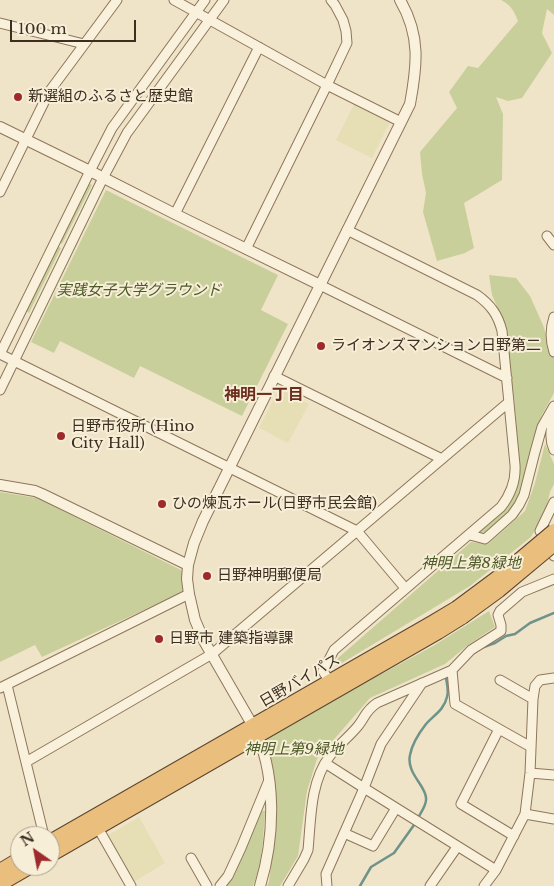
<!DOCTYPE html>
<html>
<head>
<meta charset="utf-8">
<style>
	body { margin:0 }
	#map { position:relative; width:554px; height:886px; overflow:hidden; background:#f0e4c8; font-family:"Libre Baskerville",serif }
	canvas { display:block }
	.north { position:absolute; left:10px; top:826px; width:50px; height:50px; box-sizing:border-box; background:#f7eed8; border:1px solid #ada18e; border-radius:50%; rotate:327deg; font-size:14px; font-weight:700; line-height:20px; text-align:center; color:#3d2e20 }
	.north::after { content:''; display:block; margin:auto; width:18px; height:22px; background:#9e2a2b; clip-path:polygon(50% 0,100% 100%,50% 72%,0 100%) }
	.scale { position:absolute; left:10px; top:20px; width:126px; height:22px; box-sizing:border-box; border:2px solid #3d2e20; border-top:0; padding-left:6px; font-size:15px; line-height:18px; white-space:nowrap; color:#3d2e20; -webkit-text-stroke:4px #f7eed8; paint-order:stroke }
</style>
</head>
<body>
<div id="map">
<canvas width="554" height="886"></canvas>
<div class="north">N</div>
<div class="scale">100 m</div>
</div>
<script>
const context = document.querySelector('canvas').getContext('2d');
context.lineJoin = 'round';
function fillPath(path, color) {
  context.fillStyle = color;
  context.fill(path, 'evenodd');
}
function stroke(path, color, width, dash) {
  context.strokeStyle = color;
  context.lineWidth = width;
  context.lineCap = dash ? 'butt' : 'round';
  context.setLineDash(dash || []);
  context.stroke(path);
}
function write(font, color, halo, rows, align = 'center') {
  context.font = font + ' "Libre Baskerville","Noto Sans JP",serif';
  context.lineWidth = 4;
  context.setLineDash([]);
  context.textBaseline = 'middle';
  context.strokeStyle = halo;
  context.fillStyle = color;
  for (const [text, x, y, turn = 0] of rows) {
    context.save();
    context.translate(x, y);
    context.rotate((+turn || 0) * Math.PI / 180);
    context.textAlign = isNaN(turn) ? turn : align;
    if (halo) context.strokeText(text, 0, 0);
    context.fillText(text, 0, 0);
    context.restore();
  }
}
fillPath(new Path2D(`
	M354,104L390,122L372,158L336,140Z
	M279,388L309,404L288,443L259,428Z
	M139,817L165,863L132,883L107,836Z`), '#e6deb5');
fillPath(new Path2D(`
	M501,0H554V15L547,9L542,33L552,53L522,98L508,101L496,97L503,114L502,180L464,203L474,248L465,253L437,261L423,212L426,193L422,174L420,152L457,108L449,92L468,66L478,68L518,21C514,11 511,5 501,0Z
	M88,183L92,185L62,244L60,242Z
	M106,190L278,275L261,310L288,324L242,416L140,366L134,378L60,341L54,353L31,342Z
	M57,246L61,248L29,313L26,311Z
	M489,275L516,278L530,296L543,325L554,358V393L542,415L531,450L521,490L515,505L486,533L479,532L510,503L516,485L520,467L514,398L510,379L507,331L501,316L492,295Z
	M545,444L554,464V484L550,492L546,510L531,537L470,586L337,666L338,658L471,542L488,544L525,511L535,483Z
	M0,492L37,498L181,570L182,572L183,592L42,657L35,645L0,662Z
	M489,611L495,627L468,645L445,664L370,698L317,759L307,791L298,856L280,886H267L269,881L277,806L267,736L433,646Z
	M258,810L265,811C263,836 263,863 253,886H225Z`), '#c9cf9b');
stroke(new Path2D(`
	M481,648L495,643L506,636L515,634L530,623L554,613
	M419,816C422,811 427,804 426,798C426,786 406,773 410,755C412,744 419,733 426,724C434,715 444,710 447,697C449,691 447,684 446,678
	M360,886L371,867L394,853L414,825`), '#6f938a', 2.5);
const minor = new Path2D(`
	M174,0L327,85L401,122
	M0,23L84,44
	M0,192L49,92L117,0
	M175,214L259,47
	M547,236L554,245
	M246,249L327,85L347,43L346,31L343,20L335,5L331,0
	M320,285L507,378
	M554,317C550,329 550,340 554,352
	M0,354L357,531L405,588
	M0,354L90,171L112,128L205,0
	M274,376L442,459
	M0,390L103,178L127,133L224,0
	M554,413C552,427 548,436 554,450
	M554,502L540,531L554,556
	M470,535L485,539L512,515L519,505L524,495L535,452L542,427L554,406
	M452,670L455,704L499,729
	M500,680L533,699
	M330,682L323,671L334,650L501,507C511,494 516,481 515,465L502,331C498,315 491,305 477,295L347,230
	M7,685L44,836
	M0,688L189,594
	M26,762L212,654L509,402
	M325,763L364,788L496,870
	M530,773L554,775
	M525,814L554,819
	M98,828L131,886
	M344,833L373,846L396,808
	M514,836L461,804L499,729L531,747
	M191,858L207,886
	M220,886L228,876L241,848L269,780
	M288,886L304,859L308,850C311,819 310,783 329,757C337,746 349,737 358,726C366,716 365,711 377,703L452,670L471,650L501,631V625L498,615L500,611L522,592L554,579
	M327,886L326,874L364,788L381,744L422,683
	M430,886L457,847
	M484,886L496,870L525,814L530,773L533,699L535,686L540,680L554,678`);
const tertiary = new Path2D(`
	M0,127L90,171L175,214L320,285
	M0,485L35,491L42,494L188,565
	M260,886C275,837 277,772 253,726L204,641L195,620L189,594L187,579L188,565L194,543L203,521L410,104C417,66 421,36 400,0`);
const trunk = new Path2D(`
	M50,842L432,623L457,608
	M50,855L438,632L462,617
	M0,871L20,859
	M0,884L31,866`);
stroke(minor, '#8d765c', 11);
stroke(tertiary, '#8d765c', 12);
stroke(trunk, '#5b4430', 16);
stroke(minor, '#faf1dc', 9);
stroke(tertiary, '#faf1dc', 10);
stroke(trunk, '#eabe7c', 14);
const trunkBridge = new Path2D(`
	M457,608L504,573L554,531
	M462,617L499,590L554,544`);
stroke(trunkBridge, '#5b4430', 16, []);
stroke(trunkBridge, '#eabe7c', 14);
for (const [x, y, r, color] of [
	[18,97,5,"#9e2a2b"],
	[321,346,5,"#9e2a2b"],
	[61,436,5,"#9e2a2b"],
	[162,504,5,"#9e2a2b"],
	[207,576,5,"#9e2a2b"],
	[159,639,5,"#9e2a2b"]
]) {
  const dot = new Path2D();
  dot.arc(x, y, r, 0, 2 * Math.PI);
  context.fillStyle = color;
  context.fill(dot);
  stroke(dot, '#f7eed8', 2);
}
write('15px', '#3d2e20', '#f7eed8', [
	["新選組のふるさと歴史館",28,97],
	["ライオンズマンション日野第二",331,346],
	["日野市役所 (Hino",71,427],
	["City Hall)",71,444],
	["ひの煉瓦ホール(日野市民会館)",172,504],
	["日野神明郵便局",217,576],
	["日野市 建築指導課",169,639]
], 'left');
write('italic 15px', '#4d5a26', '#f7eed8', [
	["実践女子大学グラウンド",139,291],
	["神明上第8緑地",471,564],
	["神明上第9緑地",294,750]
]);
write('15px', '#3d2e20', '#f7eed8', [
	["日野バイパス",300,681,-30]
]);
write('bold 16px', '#6b2e1e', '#f7eed8', [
	["神明一丁目",264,395]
]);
</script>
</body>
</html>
